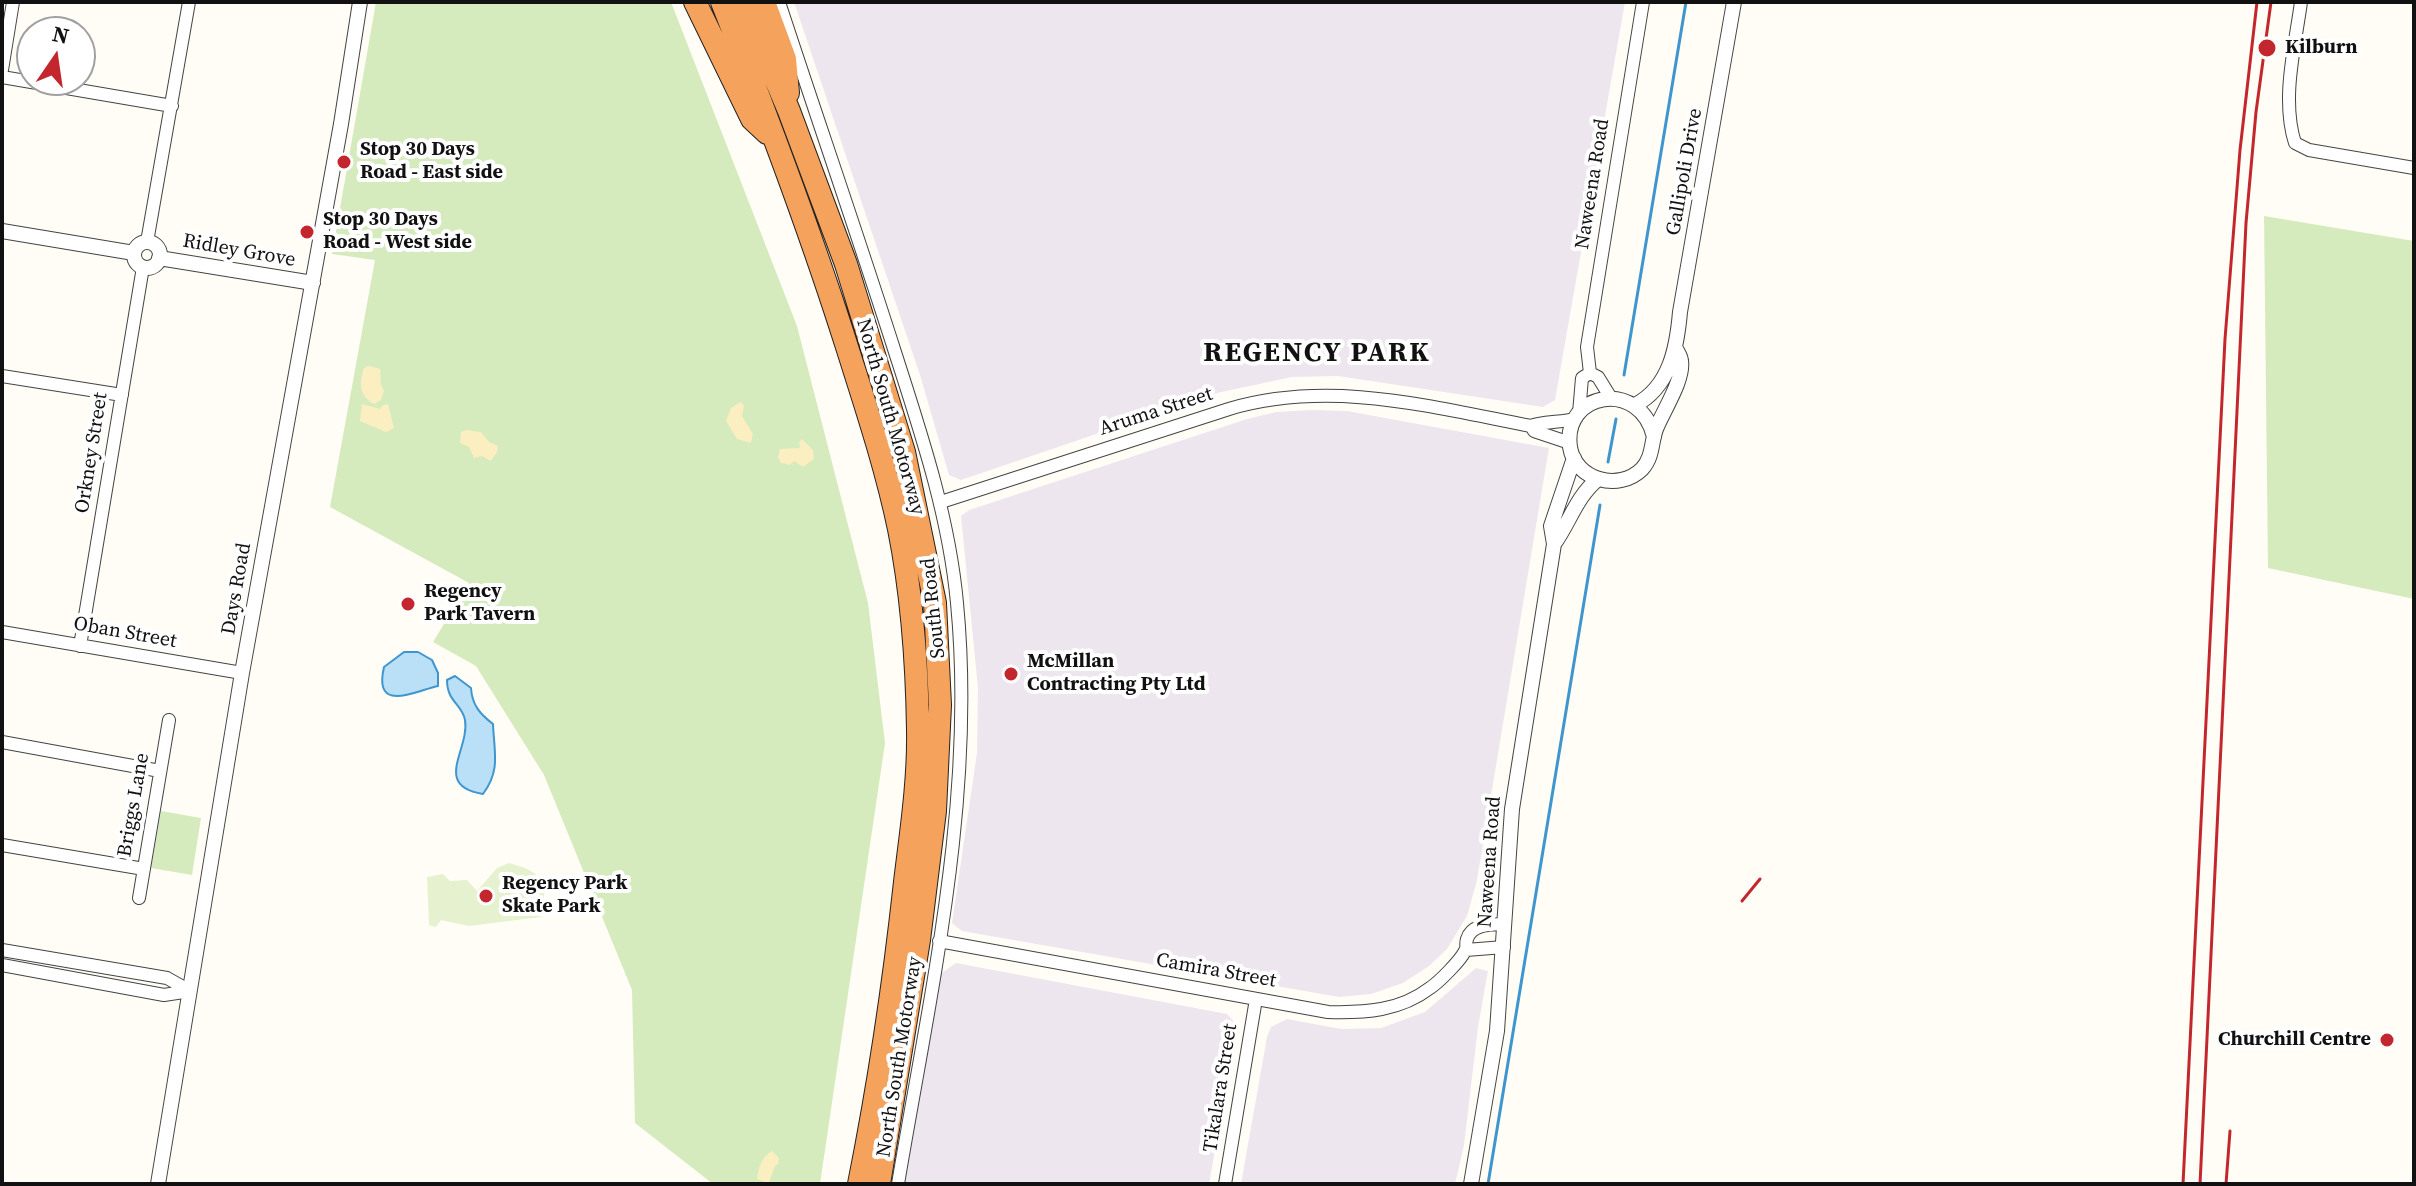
<!DOCTYPE html>
<html>
<head>
<meta charset="utf-8">
<style>
	body { margin:0 }
	#map { position:relative; width:2416px; height:1186px; overflow:hidden; background:#fffdf5; font-family:"Source Serif 4",serif }
	canvas { display:block }
	.frame { position:absolute; inset:0; border:4px solid #111; pointer-events:none }
	.north { position:absolute; left:16px; top:16px; width:80px; height:80px; box-sizing:border-box; background:#fff; border:2px solid #a0a0a0; border-radius:50%; rotate:13deg; font-size:22px; font-weight:700; line-height:32px; text-align:center; color:#111 }
	.north::after { content:''; display:block; margin:auto; width:28px; height:36px; background:#c4262e; clip-path:polygon(50% 0,100% 100%,50% 72%,0 100%) }
</style>
</head>
<body>
<div id="map">
<canvas width="2416" height="1186"></canvas>
<div class="frame"></div>
<div class="north">N</div>
</div>
<script>
const context = document.querySelector('canvas').getContext('2d');
context.lineJoin = 'round';
function fillPath(path, color) {
  context.fillStyle = color;
  context.fill(path, 'evenodd');
}
function stroke(path, color, width, dash) {
  context.strokeStyle = color;
  context.lineWidth = width;
  context.lineCap = dash ? 'butt' : 'round';
  context.setLineDash(dash || []);
  context.stroke(path);
}
function write(font, color, halo, rows, align = 'center') {
  context.font = font + ' "Source Serif 4",serif';
  context.lineWidth = 8;
  context.setLineDash([]);
  context.textBaseline = 'middle';
  context.strokeStyle = halo;
  context.fillStyle = color;
  for (const [text, x, y, turn = 0] of rows) {
    context.save();
    context.translate(x, y);
    context.rotate((+turn || 0) * Math.PI / 180);
    context.textAlign = isNaN(turn) ? turn : align;
    if (halo) context.strokeText(text, 0, 0);
    context.fillText(text, 0, 0);
    context.restore();
  }
}
fillPath(new Path2D(`
	M794,2H1625L1555,400L1543,407L1338,376L1292,377L1217,393L961,480L949,475L920,375Z
	M1312,410L1347,411L1549,448L1477,880L1467,916L1447,949L1429,966L1403,983L1371,994L1339,997L962,931L952,923L977,753L978,688L961,516L969,510L1247,419L1276,412Z
	M956,963L1227,1014L1237,1025L1209,1184H905L940,974Z
	M1476,968L1488,971L1478,1027L1464,1145L1455,1184H1241L1267,1037L1271,1027L1287,1019L1341,1029L1381,1028L1425,1012Z`), '#eee6ef');
fillPath(new Path2D(`
	M376,2H671L797,326L868,603L885,743L820,1184H713L635,1123L632,990L544,775L476,666L433,642L469,583L330,507L375,260L332,254Z
	M2264,216L2414,241V599L2268,568Z
	M161,811L201,818L192,875L151,868Z`), '#d5ebbd');
fillPath(new Path2D(`
	M369,366L380,369L381,385L384,391L381,400L374,404C359,396 359,383 364,368Z
	M741,402L744,406L742,416L753,434L751,443L737,439L726,421L731,408Z
	M362,404L380,409L383,405L388,404L394,428L386,432L360,421Z
	M466,430L481,432L489,442L498,446L497,452L491,461L482,456L474,458L469,447L460,443L461,432Z
	M802,439L813,450L814,459L803,467L794,461L790,465L781,463L778,457L780,449L800,448L799,442Z
	M772,1151L779,1158L778,1164L775,1166L769,1183L757,1179C758,1169 762,1156 772,1151Z`), '#fbeec1');
fillPath(new Path2D(`
	M509,863C543,872 549,882 541,917L469,926L441,920L436,927L429,925L427,877L443,874L450,881L467,880L477,891L497,868Z`), '#e6f2cf');
const water = new Path2D(`
	M404,652H418L432,660L438,673V686C415,691 373,714 384,667Z
	M455,676L471,688C472,705 480,714 493,724C494,752 501,770 483,794C432,786 470,749 465,720C462,704 447,702 447,680Z`);
fillPath(water, '#b9e0f7');
stroke(water, '#3f96cf', 2);
stroke(new Path2D(`
	M1624,375L1686,2
	M1608,462L1616,419
	M1488,1184L1600,505`), '#3f96cf', 3);
const minor = new Path2D(`
	M779,2C817,118 857,233 894,349C921,433 949,516 957,603C976,798 930,993 898,1184
	M2301,2C2295,47 2281,99 2295,143L2309,150L2414,168
	M2,70L13,2
	M2,77L172,106
	M147,242L189,2
	M2,376L122,395
	M1611,398L1598,377L1590,373L1587,347L1643,2
	M1579,413L1582,378L1590,373
	M1531,426L1534,431L1570,443
	M941,502L1229,409C1330,379 1431,407 1531,426C1539,422 1563,422 1575,419
	M2,632L242,673
	M80,646L143,267
	M2,742L160,771
	M2,845L144,869
	M139,898L169,720
	M939,941L1328,1012C1365,1013 1400,1011 1430,988C1439,982 1460,961 1465,951C1468,945 1465,946 1467,939C1472,923 1492,925 1505,924
	M2,950L167,978L190,991
	M1466,950L1504,947
	M2,965L164,995L190,991
	M1225,1184L1256,999`);
const tertiary = new Path2D(`
	M2,231L134,253
	M134 255a13 13 0 1 1 26 0a13 13 0 1 1-26 0Z
	M159,258L313,283
	M1635,405C1670,387 1677,347 1680,312L1734,2
	M1654,437C1640,378 1562,392 1570,447C1575,480 1619,492 1642,469C1653,457 1651,443 1656,429C1663,411 1684,380 1681,361C1681,357 1678,353 1676,349
	M1554,544C1570,522 1576,497 1598,479
	M158,1184L242,673L341,124L360,2
	M1471,1184L1497,1031L1512,809L1554,544L1551,526L1574,458`);
const motorway = new Path2D(`
	M695,2L752,119L767,133
	M722,2C767,116 810,230 847,347C866,407 886,467 899,529C912,594 917,663 918,730C919,780 911,832 905,882C894,983 879,1084 859,1184
	M743,2L789,111L846,264L904,452L935,603L940,705L935,811L919,940L879,1184
	M764,2L785,59L788,93`);
stroke(minor, '#444', 14);
stroke(tertiary, '#444', 16);
stroke(motorway, '#222', 24);
stroke(minor, '#fff', 12);
stroke(tertiary, '#fff', 14);
stroke(motorway, '#f5a25d', 22);
stroke(new Path2D(`
	M1742,901L1760,879
	M2183,1184L2225,339L2240,150L2257,2
	M2200,1184L2246,223L2256,112L2271,2
	M2226,1184L2230,1131`), '#c4262e', 3);
for (const [x, y, r, color] of [
	[2267,48,10,"#c4262e"],
	[344,162,8,"#c4262e"],
	[307,232,8,"#c4262e"],
	[408,604,8,"#c4262e"],
	[1011,674,8,"#c4262e"],
	[486,896,8,"#c4262e"],
	[2387,1040,8,"#c4262e"]
]) {
  const dot = new Path2D();
  dot.arc(x, y, r, 0, 2 * Math.PI);
  context.fillStyle = color;
  context.fill(dot);
  stroke(dot, '#fff', 3);
}
write('bold 20px', '#111', '#fff', [
	["Kilburn",2285,48],
	["Stop 30 Days",360,150],
	["Road - East side",360,173],
	["Stop 30 Days",323,220],
	["Road - West side",323,243],
	["Regency",424,592],
	["Park Tavern",424,615],
	["McMillan",1027,662],
	["Contracting Pty Ltd",1027,685],
	["Regency Park",502,884],
	["Skate Park",502,907],
	["Churchill Centre",2371,1040,"right"]
], 'left');
write('20px', '#111', '#fff', [
	["Gallipoli Drive",1685,172,-80],
	["Naweena Road",1593,184,-81],
	["Ridley Grove",239,251,10],
	["Aruma Street",1156,412,-18],
	["North South Motorway",890,417,74],
	["Orkney Street",92,453,-81],
	["Days Road",237,589,-80],
	["South Road",934,608,-96],
	["Oban Street",125,633,10],
	["Briggs Lane",134,805,-80],
	["Naweena Road",1490,862,-86],
	["Camira Street",1216,971,10],
	["North South Motorway",900,1057,-81],
	["Tikalara Street",1221,1088,-81]
]);
context.letterSpacing = '2px';
write('bold 28px', '#111', '#fff', [
	["REGENCY PARK",1317,354]
]);
context.letterSpacing = '0px';
</script>
</body>
</html>
